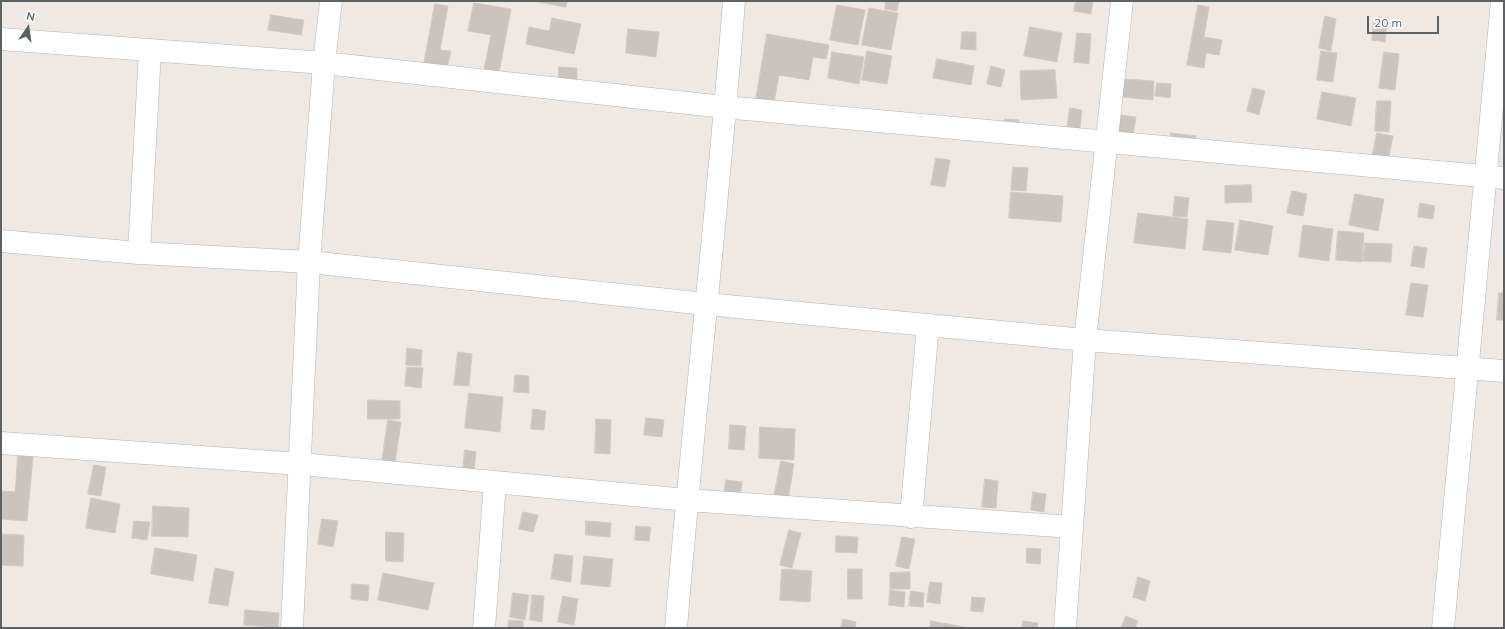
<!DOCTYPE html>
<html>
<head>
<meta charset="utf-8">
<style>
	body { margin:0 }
	#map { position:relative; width:1505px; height:629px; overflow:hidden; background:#eee9e4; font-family:Mulish,sans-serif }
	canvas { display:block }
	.frame { position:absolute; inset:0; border:2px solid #5c6264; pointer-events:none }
	.north { position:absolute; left:8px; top:8px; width:40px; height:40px; -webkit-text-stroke:3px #fff; paint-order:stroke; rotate:13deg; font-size:11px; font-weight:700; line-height:16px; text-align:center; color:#5c6264 }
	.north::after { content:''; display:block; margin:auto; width:14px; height:18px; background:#5c6264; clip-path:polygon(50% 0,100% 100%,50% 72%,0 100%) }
	.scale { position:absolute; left:1367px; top:16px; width:72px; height:18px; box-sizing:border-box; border:2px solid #5c6264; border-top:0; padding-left:5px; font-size:12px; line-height:14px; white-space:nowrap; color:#5c6264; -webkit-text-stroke:3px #fff; paint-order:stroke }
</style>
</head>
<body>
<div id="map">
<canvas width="1505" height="629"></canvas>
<div class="frame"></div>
<div class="north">N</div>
<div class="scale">20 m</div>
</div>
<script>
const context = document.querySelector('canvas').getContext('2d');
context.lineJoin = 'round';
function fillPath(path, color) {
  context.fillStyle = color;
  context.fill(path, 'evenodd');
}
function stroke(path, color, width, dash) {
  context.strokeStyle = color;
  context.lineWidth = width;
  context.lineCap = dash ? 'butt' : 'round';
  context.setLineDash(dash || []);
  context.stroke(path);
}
const building = new Path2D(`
	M534,1H567L566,7Z
	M886,1H899L897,11L885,9Z
	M1076,1H1093L1091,14L1074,11Z
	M474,3L511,9L499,73L484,70L491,35L468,31Z
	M435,4L448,6L440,50L451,51L447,69L424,64Z
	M837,5L865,10L858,45L830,40Z
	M1198,5L1209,7L1204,37L1222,40L1219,55L1206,53L1204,68L1187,65Z
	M869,8L898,13L891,50L862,45Z
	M271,15L304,20L301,35L268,30Z
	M1325,16L1336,19L1331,51L1319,48Z
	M552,18L581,24L574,54L526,44L529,27L549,31Z
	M1374,21L1387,22L1385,42L1372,40Z
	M1030,27L1062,33L1057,62L1024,56Z
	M628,29L659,32L656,57L626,53Z
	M962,32H976V50L961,49Z
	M1077,33L1091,34L1089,64L1074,62Z
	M767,34L829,45L826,59L813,57L809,80L779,75L773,108L755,105Z
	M867,51L892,56L887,84L862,80Z
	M1321,51L1337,53L1333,82L1317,80Z
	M832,52L864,57L859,84L828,78Z
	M1384,52L1399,54L1395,90L1379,88Z
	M937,59L974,66L971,85L933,78Z
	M991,66L1005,70L1001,87L987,84Z
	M559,67L577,68V82L559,81Z
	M1055,70L1057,98L1021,100L1020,71Z
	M1123,79L1154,81L1153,100L1122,97Z
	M1157,83L1171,84L1170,98L1155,96Z
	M1253,88L1265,91L1259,115L1247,111Z
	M1322,92L1356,98L1351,126L1317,119Z
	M1377,101H1391L1389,132L1375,131Z
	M1070,108L1082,110L1079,137L1066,135Z
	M1120,115L1136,117L1132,143L1116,141Z
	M1005,119L1019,120L1017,136L1003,134Z
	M1171,133L1196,136L1194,150L1169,146Z
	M1377,133L1393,136L1388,161L1372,158Z
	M936,158L950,160L945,187L931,185Z
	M1013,167L1028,168L1026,191L1011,190Z
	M1251,185L1252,202L1225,203V186Z
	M1292,191L1307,194L1303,216L1287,213Z
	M1011,192L1063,196L1061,222L1009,218Z
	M1355,194L1384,199L1378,231L1349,225Z
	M1175,196L1189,198L1187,217L1173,216Z
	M1420,203L1435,206L1433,219L1418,217Z
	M1138,213L1188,219L1185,249L1134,243Z
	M1207,220L1234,223L1231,253L1203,250Z
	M1240,220L1273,226L1268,255L1235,250Z
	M1303,225L1333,229L1329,261L1299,257Z
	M1338,231L1364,233L1362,262L1336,260Z
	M1365,243L1392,244L1391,262L1363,261Z
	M1414,246L1427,248L1424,268L1411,266Z
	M1411,283L1428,285L1423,317L1406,315Z
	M1499,293H1504V320H1497Z
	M407,348L422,350L421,366L406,365Z
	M458,352L472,354L469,386L454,385Z
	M407,367L423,368L421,388L405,386Z
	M515,375L529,376V393L514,392Z
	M469,393L503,397L500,432L465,428Z
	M368,400L400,401V419H368Z
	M533,409L546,411L544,430L531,429Z
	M646,418L664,420L662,437L644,435Z
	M596,419L611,420L610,454L595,453Z
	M388,420L401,422L395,463L382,461Z
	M730,425L746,426L744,450L729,449Z
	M760,427L795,429L794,460L759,458Z
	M465,450L476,452L474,471L463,469Z
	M18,455L33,457L27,521L1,519V491L15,492Z
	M781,461L794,464L788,500L774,497Z
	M94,465L106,467L101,496L88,494Z
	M985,479L998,481L996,508L982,507Z
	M726,480L742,482L740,497L724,495Z
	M1033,492L1046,494L1044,512L1031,510Z
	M91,498L120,504L115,533L86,528Z
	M153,506L189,508L188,537L152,536Z
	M523,512L538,515L533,532L519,529Z
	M322,519L338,521L333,547L318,544Z
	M134,521L150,522L147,540L132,538Z
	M586,521L611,523L610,537L586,535Z
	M636,526L651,527L649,541L635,540Z
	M789,530L801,533L792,568L780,565Z
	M386,532L404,533L403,562L386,561Z
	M1,534L24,535L23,566L1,565Z
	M836,536L858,537L857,553L836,552Z
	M902,537L915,539L909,569L896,566Z
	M155,548L197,555L193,581L151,574Z
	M1027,548L1041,549L1040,564L1027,563Z
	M555,554L573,556L571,582L551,579Z
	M584,556L613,559L610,587L581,584Z
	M215,568L234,572L228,606L209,603Z
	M782,569L812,571L810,602L780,600Z
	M848,569H862V599H848Z
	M910,572V589H890V573Z
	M383,573L434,583L428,610L378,600Z
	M1138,577L1150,581L1145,601L1133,597Z
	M930,582L942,583L940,604L927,602Z
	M352,584L369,585L368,601L351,599Z
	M890,590L905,592L904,607L889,605Z
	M911,591L924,593L923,607L909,606Z
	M513,593L529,595L525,620L510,617Z
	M532,595L544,596L542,622L530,620Z
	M563,596L578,599L574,625L558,622Z
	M972,597L985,598L983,612L971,611Z
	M245,610L279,613L278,628L244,625Z
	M1126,616L1138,621L1135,628H1121Z
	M843,619L856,622L855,628H841Z
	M509,620L523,621V628H508Z
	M931,621L969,628H930Z
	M1023,621L1038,623L1037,628H1022Z`);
fillPath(building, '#cac4c1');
stroke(building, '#d3c9c2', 1);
const minor = new Path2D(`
	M1,39L324,63L724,107L1504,178
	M1,241L139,253L309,262L706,304L1085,340L1504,371
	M139,253L150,50
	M1,443L301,464L687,500L1072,527
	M911,517L928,325
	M292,628L309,262L324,63L331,1
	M484,628L495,483
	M676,628C693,419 718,210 734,1
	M1065,628L1085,340L1122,1
	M1443,628L1502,1`);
stroke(minor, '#afb4b6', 23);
stroke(minor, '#fff', 22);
</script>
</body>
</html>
